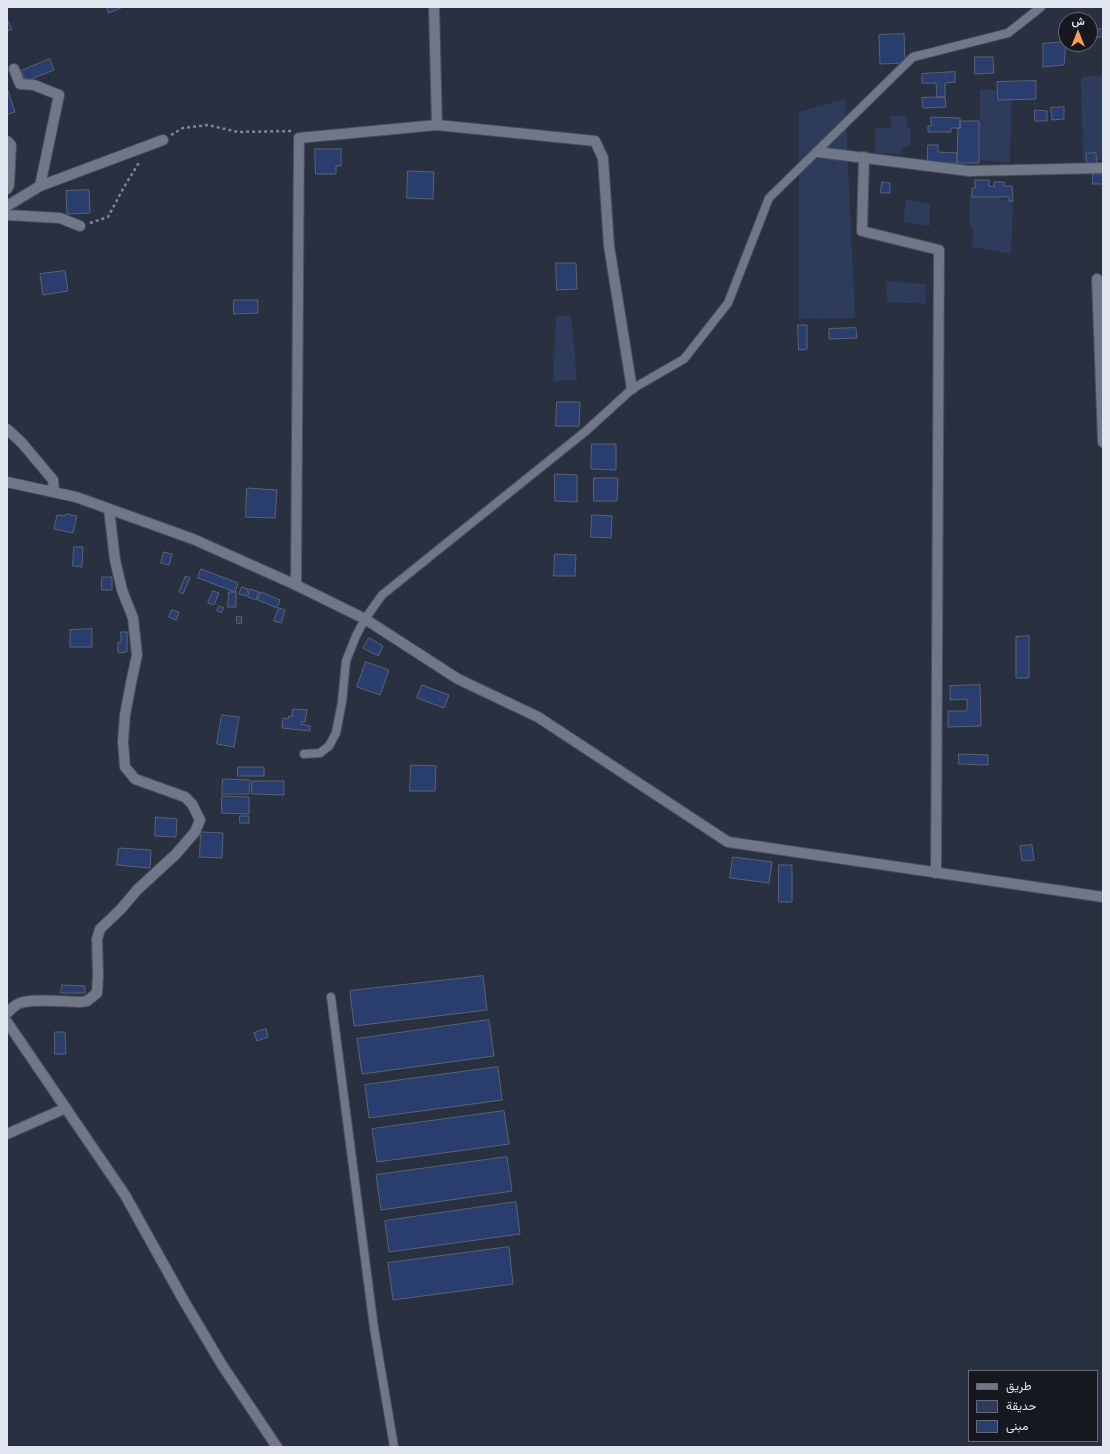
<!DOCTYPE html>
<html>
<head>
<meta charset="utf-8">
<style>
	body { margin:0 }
	#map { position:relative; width:1110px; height:1454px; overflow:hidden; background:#29303f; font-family:Manrope,Vazirmatn,sans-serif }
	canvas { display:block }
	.frame { position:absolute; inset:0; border:8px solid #e1e6f0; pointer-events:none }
	.legend { position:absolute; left:968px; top:1370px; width:130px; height:72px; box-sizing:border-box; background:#15181f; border:1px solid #676a73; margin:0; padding:5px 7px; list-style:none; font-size:12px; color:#e1e6f0 }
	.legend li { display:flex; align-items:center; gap:8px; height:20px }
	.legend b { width:20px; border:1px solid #676a73 }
	.north { position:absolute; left:1058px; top:12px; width:40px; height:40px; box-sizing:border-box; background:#15181f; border:1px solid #676a73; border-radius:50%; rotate:0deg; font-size:11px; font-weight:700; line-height:16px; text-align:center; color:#e1e6f0 }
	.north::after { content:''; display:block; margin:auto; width:14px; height:18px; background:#fc9d54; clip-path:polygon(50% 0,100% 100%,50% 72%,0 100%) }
</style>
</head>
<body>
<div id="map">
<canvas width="1110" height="1454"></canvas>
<div class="frame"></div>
<ul class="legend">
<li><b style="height:5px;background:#6f7788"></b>طريق</li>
<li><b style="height:11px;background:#2e3b5a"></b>حديقة</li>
<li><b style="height:11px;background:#293d6e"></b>مبنى</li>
</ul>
<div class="north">ش</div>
</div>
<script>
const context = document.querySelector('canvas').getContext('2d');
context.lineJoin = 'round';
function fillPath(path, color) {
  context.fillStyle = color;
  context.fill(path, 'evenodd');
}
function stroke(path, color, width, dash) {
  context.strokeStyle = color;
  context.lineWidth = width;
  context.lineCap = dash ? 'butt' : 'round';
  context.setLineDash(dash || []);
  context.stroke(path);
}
fillPath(new Path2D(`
	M1103,75V160L1083,161L1081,77Z
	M980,89L1012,91L1010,163L979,160Z
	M845,99L855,318L799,319V112Z
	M891,116H907V128H910V146L902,147V154L875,153V128H891Z
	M970,193L1013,201L1011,254L972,247L973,229L970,226Z
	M906,199L930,204V226L903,222Z
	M886,281L925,284L926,304L887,302Z
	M571,315L577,380L553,381L556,316Z`), '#2e3b5a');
const building = new Path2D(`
	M107,7H123L109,13Z
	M7,19L12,29L7,31Z
	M1103,29V37H1090V30Z
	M904,34L905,63L880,64L879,35Z
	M1066,42L1064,65L1043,67V44Z
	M975,57H993L994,73L975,74Z
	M50,59L54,70L26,81L21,71Z
	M955,72V82L945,83V97L937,98L936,83H922V74Z
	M1036,81V99L998,100L997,82Z
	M7,88L15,112L8,114L7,111Z
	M945,97L946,107L923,108L922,98Z
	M1064,107V119L1052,120L1051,108Z
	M1035,110L1047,111V121H1035Z
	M931,117L960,118V128H951V132H928V126H931Z
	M960,121H979V163H957L958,128H960Z
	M928,145H938V152L957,153V163H928Z
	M315,149H341V166H336V174H316Z
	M1096,153L1097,165H1087L1086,154Z
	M408,171L434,172L433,199L407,198Z
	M1093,174H1103V184H1093Z
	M975,180H989V186L994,187V182H1004V186H1012L1013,201H1009V197H972V188H975Z
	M882,182L890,183V193H881Z
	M89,190L90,213L67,214L66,191Z
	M556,263H576L577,289L557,290Z
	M65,271L68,291L43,295L40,274Z
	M234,300H258V313L234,314Z
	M798,325H807V349L799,350Z
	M856,328L857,338L829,339V329Z
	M557,402H580L579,426H556Z
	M592,444H616V470L591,469Z
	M555,474L577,475V502L555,501Z
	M594,478H618L617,501H594Z
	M247,488L277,490L275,518L246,517Z
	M66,514L77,516L73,533L54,529L57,515L65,516Z
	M592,515L612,516L611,538L591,537Z
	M74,547H83L82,567L73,566Z
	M164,552L172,554L169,565L161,563Z
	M555,554L576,555L575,576H554Z
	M201,569L238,583L235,592L198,578Z
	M186,576L190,578L183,594L179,592Z
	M102,577H112V590H102Z
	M242,587L248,589L246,596L239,594Z
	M250,589L259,592L256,600L248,597Z
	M213,591L219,593L214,605L208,603Z
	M229,592H236V607H228Z
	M261,592L280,600L277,608L258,600Z
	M219,606L224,608L221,613L217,611Z
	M279,608L285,610L281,623L274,621Z
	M172,610L179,612L176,620L169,617Z
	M237,616L242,617L241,624L237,623Z
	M92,629V647H70V630Z
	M121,632H127V652L118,653V642H121Z
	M1029,636V678H1016V637Z
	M369,638L383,646L378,656L363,648Z
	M366,662L389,670L380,695L357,687Z
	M422,685L449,695L444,708L417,698Z
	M980,685L981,726L948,727V711H967V699L950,700V686Z
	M293,709L307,710L305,722H301V724L310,726V731L282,728L283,718L288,719L289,716H292Z
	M222,715L239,717L234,747L217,744Z
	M959,754L988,755V765L959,764Z
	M411,765L436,766L435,791H410Z
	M238,767H264V776H238Z
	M223,779L250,780L249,794H222Z
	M252,781H284V795L252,794Z
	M222,796L249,797V814L222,813Z
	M240,816H249V823H240Z
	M156,817L177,819L176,837L155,836Z
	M201,832L223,833L222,858L200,857Z
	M1032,845L1034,860L1022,861L1020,846Z
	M119,848L151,850L150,868L117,865Z
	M733,857L772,862L769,883L730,878Z
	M779,865H792V902H779Z
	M483,976L487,1010L354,1026L350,991Z
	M62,985L85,986V993H61Z
	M489,1020L494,1056L362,1074L357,1039Z
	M266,1029L268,1037L257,1041L254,1033Z
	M55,1032H65L66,1054H55Z
	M498,1067L502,1100L369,1118L365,1085Z
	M504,1111L509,1144L377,1162L372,1129Z
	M507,1157L512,1191L381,1210L376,1175Z
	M516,1202L520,1234L389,1252L385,1221Z
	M509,1247L513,1284L393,1300L388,1263Z`);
fillPath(building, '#293d6e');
stroke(building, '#5a6273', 1);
const service = new Path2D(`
	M304,754L320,753L329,746L336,733L342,702L346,661L356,636L365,619L382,595L586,431L632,389L684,359L728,303L769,198L913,57L1008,33L1041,7
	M331,997L374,1328L394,1447`);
const minor = new Path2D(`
	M14,69L20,84L34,85L59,95L40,186
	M437,125L595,141L603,158L609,246L632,389
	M7,141L11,145L9,185L7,189
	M817,152L969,171L1103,168
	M864,157L862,231L939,250L936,873
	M7,206L40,186L163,140
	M7,215L60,218L80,226
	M1097,279L1103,442
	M7,429L22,443L53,480L54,492
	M296,585L299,138L437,125L434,7
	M7,1013C11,1009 15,1005 20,1003C35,998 65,1002 81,1002L87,1001L97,993L98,975L97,939L100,929L121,909L137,890L176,854L195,832L200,820L192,804L185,797L135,779L125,767L123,742L125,715L131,683L137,655L133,618L122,590L115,560L109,509
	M7,1134L66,1108`);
const tertiary = new Path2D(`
	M7,482L76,497L193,539L296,585L365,619L458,679L538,717L728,842L1103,897
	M7,1022L125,1195L184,1301L222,1365L277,1447`);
stroke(service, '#484e5b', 10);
stroke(minor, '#484e5b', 12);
stroke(tertiary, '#484e5b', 12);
stroke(new Path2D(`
	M171,135L183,128L208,125L238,132L292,131
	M90,223L108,217L124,187L140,161`), '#7f8592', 2.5, [3, 3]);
stroke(service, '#6f7788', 8);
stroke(minor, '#6f7788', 10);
stroke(tertiary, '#6f7788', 10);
</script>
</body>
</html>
